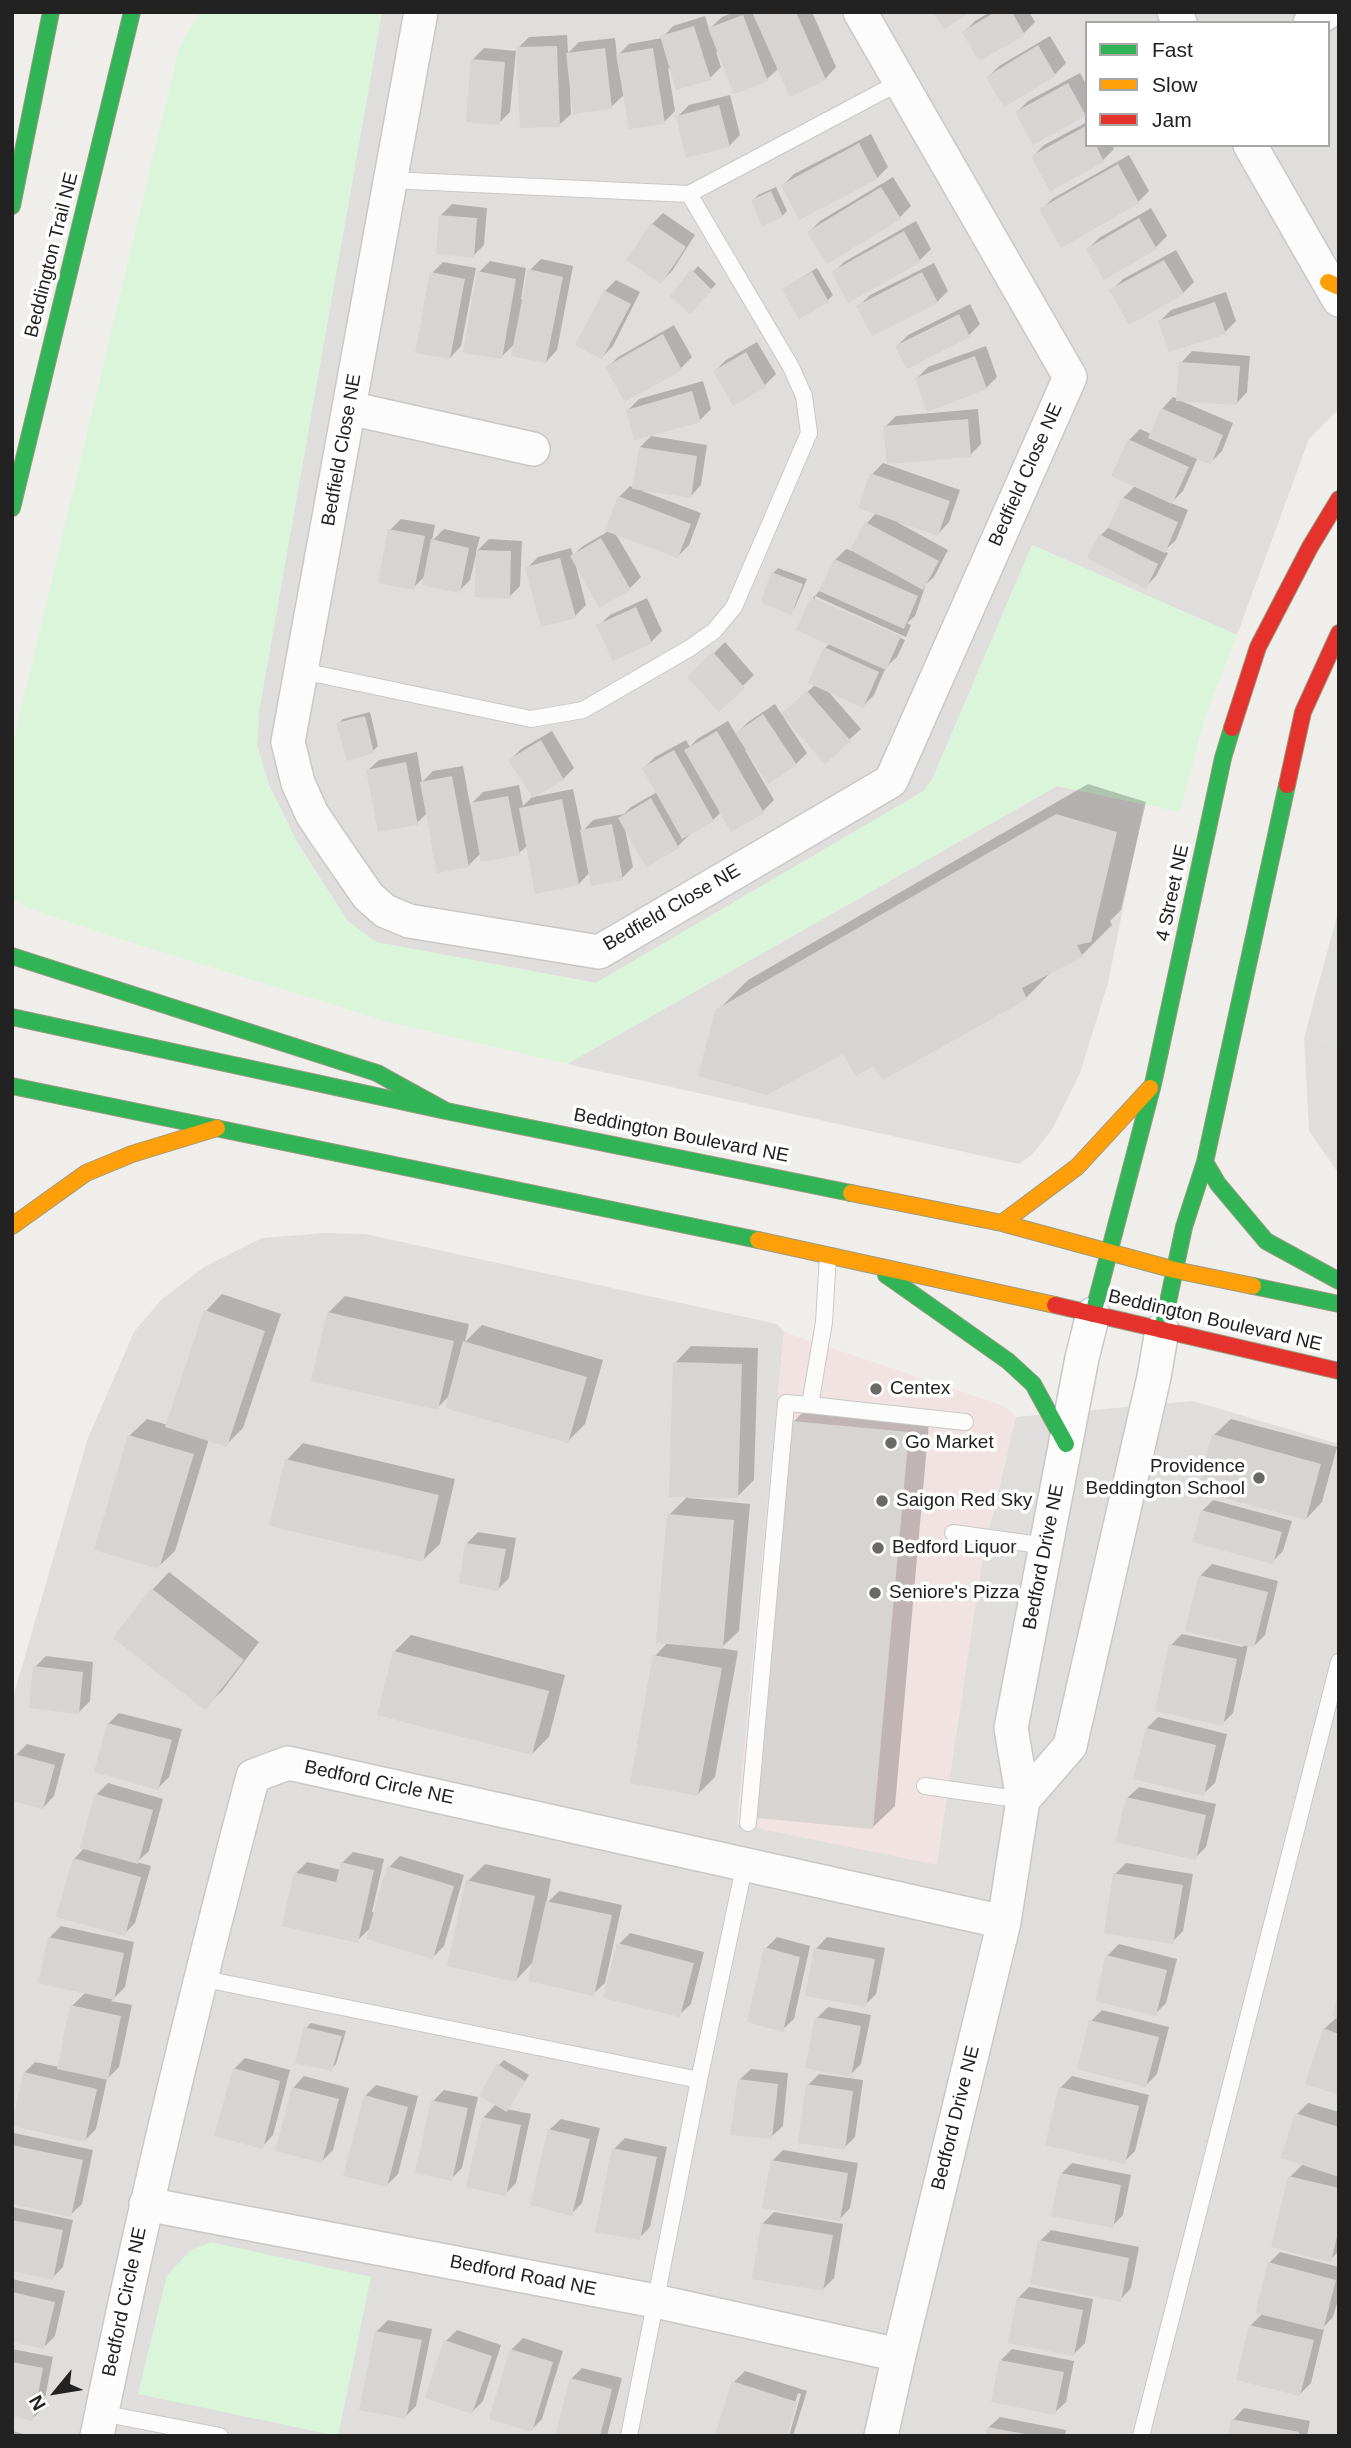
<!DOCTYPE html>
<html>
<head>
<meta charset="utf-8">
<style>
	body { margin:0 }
	#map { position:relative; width:1351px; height:2448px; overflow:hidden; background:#f0eeeb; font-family:Arial,sans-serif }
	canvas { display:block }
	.frame { position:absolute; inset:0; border:14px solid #222; pointer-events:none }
	.legend { position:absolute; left:1085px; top:21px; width:245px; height:126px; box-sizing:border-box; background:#fff; border:2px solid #a7a7a7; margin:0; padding:9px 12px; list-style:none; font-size:21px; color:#222 }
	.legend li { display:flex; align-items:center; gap:14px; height:35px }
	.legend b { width:35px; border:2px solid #a7a7a7 }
	.north { position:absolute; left:21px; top:2357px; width:70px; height:70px; -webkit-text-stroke:5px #fff; paint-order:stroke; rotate:240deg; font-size:19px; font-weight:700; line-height:28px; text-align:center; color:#222 }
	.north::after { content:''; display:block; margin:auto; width:24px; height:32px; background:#222; clip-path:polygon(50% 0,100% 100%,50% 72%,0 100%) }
</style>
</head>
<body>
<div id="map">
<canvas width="1351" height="2448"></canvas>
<div class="frame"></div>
<ul class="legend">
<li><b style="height:9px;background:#30b455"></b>Fast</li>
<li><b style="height:9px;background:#ff9f0a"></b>Slow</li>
<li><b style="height:9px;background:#e5322d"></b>Jam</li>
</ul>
<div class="north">N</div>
</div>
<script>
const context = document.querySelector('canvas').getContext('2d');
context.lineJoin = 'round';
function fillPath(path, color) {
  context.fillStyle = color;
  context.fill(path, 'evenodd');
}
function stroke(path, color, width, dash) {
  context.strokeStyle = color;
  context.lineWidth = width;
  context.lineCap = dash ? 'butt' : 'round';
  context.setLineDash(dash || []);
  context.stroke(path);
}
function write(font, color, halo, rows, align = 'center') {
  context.font = font + ' Arial,sans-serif';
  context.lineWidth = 7;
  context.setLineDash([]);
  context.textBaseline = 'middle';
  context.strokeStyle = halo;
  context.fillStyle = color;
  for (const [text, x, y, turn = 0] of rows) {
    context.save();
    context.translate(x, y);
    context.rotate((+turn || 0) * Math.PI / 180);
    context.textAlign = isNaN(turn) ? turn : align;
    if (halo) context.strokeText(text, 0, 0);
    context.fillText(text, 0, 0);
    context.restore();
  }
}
fillPath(new Path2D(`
	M382,12H1339V409L1309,439L1237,635L1032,545L933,778L924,791L596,983L375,942L348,922L298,844L269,785L257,746L259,711ZM1087,23H1328V145H1087Z
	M1057,786L1144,804L1108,983L1080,1073L1053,1128L1033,1154L1019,1164L567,1064Z
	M1339,908V1174L1309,1131L1304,1038Z
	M324,1233L365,1234L777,1324L784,1332L737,1824L983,1555L1016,1417L1193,1401L1339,1444V2436H12V1701L88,1438L134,1332L160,1301L204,1267L262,1238Z`), '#dfdedc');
fillPath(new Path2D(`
	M784,1332L1004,1406L1016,1417L983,1555L937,1865L737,1824Z`), '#f1e3e1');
fillPath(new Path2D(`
	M200,12H382L259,711L257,747L269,785L298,844L348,921L376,942L596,983L924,791L933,778L1032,545L1237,635L1204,720L1180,812L1057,786L567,1064L389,1022L107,935L25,907L12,898V747L179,49Z
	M211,2242L371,2277L338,2436L138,2394L167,2275L190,2251Z`), '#daf5da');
fillPath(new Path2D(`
	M1339,938V1037L1336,1048L1312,1041Z`), '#e0dfde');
fillPath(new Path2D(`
	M735,12H812L836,67L825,79L779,68L767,79L719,51L716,52L721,67L710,78L668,68L675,111L664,122L625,94L611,107L572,90H570L571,114L559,125L518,48L529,37L567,35L568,53L579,42L615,38L617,56L629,44L662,38L673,26L705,16L709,29L722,17Z
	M990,12H1029L1035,22L1024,33L964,32L975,21Z
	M1050,36L1066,63L1055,74L1004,104L988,77L999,66Z
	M484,48L516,51L510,112L499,123L473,59Z
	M1080,73L1087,86V113L1033,142L1017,112L1028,101Z
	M730,95L740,135L729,146L678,116L689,105Z
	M1087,122V145H1112L1114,149L1103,160L1050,189L1033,156L1044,145Z
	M871,134L888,167L877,178L783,185L794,174Z
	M1129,155L1149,191L1138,202L1041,210L1052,199Z
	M893,177L911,206L900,217L809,232L820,221Z
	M776,187L787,211L782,216L753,200L758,195Z
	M452,204L487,208L484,245L473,256L441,215Z
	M1151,208L1167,236L1156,247L1104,277L1088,249L1099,238Z
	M663,213L695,235L672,271L661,282L652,224Z
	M916,221L931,249L920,260L849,300L833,273L844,262Z
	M1176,250L1194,282L1183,293L1112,290L1123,279Z
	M541,259L573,266L557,350L546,362L516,343L501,357L479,272L490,261L526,268L521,299L524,300L530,270Z
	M443,262L476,268L461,346L450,358L432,273Z
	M934,263L948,291L937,302L859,306L870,295Z
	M698,266L716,284L690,312L672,296Z
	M817,268L833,295L828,300L784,289Z
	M616,280L640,292L613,346L602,357L577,345L605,291Z
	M1226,292L1236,321L1225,332L1160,321L1171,310Z
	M970,304L980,324L969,335L908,367L897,346L908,335Z
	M674,325L692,357L681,368L626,400L607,368L618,357Z
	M757,342L776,374L765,385L715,371L726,360Z
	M986,346L997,377L986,388L917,378L928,367Z
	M1192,351L1250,356L1247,392L1236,404L1179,400L1233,423L1222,451L1211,462L1198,457L1183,491L1171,503L1188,510L1176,540L1164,551L1168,553L1156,576L1145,587L1089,558L1101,535L1112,524L1123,498L1136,485L1129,440L1140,429L1151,434L1162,409L1173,397L1178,399L1181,363Z
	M703,381L711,409L700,420L628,410L639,399Z
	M978,409L981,444L970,455L885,427L896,416Z
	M651,436L707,445L701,485L690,497L643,489L642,491L701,513L689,545L678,556L615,533L641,577L630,588L576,566L586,605L575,616L527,568L538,557L571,548L573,555L583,546L607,532L619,497L630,486L634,488L640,447Z
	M883,463L960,490L949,522L938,534L895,521L948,550L934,577L926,584L915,616L907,623L911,625L906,637L815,596V600L905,640L897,657L886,667L874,695L863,706L827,690L861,729L825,761L786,716L784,718L807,753L796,764L747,749L745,750L774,800L763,811H722L713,820L688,834L689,835L678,846L647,865L625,829L633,867L622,878L590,872L579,884L528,845L519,853H481L468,866L428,812L417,823L367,771L379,760L417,752L422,782L433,771L463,766L470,805L483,792L519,785L523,806L533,796L510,760L521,749L552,731L574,768L563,779L533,797L573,789L582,832L593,820L624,814L631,807L657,792L644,768L655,757L686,740L690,747L697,739L728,721L736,734L748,722L775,704L782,715L815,685L825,648L830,643L799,630L813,598L822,588L835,560L846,549L852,551L867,523L877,512L872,474Z
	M401,519L435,525L432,541L444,529L480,537L476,552L489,539L522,541L520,586L509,597L476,555L470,580L459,591L425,576L413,588L390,530Z
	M778,568L807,579L795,607L790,613L773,573Z
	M647,598L662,631L651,642L598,626L610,615Z
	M725,642L754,675L719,709L690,677Z
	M370,712L378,746L373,751L338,724L343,719Z
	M1088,784L1146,802L1121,910L1110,921L1112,925L1082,955L1054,969L1026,998L874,1063L717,1011L748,980Z
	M222,1294L281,1314L243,1428L226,1445L209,1439L175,1551L158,1567L96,1549L130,1435L147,1419L168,1425L206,1311Z
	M345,1296L469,1324L465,1342L482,1325L603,1360L585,1424L568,1441L451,1394L437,1408L328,1313Z
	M691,1346L758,1348L754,1480L737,1497L675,1363Z
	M815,1400L930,1411L895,1806L873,1827L793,1422Z
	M1231,1419L1337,1447L1322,1502L1306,1519L1214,1435Z
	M303,1443L455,1479L440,1544L423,1560L287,1460Z
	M688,1496V1498L750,1504L739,1631L721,1648L738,1651L715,1777L698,1794L655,1656L668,1642L669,1515Z
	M1213,1500L1292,1521L1283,1551L1272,1562L1202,1511Z
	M478,1532L516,1538L509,1578L498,1589L467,1543Z
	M1212,1564L1278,1581L1265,1635L1254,1646L1248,1645L1233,1713L1222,1724L1171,1645L1182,1634L1243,1647L1244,1644L1200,1576Z
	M169,1572L259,1642L222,1691L205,1707L115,1638L153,1589Z
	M411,1635L565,1675L549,1737L532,1754L395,1651Z
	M46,1656L93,1662L90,1701L79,1712L35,1667Z
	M119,1713L182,1729L169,1777L158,1788L108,1724Z
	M1158,1717L1227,1734L1215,1783L1203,1794L1147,1728Z
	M27,1744L65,1754L54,1796L43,1808L12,1799V1769L16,1755Z
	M108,1783L163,1799L149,1851L137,1862L151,1866L135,1923L124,1934L74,1859L85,1847L97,1794Z
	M1139,1787L1216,1804L1206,1847L1195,1858L1127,1798Z
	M353,1852L384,1859L372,1912L375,1913L389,1867L400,1856L464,1875L444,1946L433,1957L371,1927L357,1941L296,1873L307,1862L341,1870L342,1863Z
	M1126,1863L1193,1874L1183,1931L1172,1942L1115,1874Z
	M485,1864L551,1879L546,1904L559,1891L622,1905L605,1983L593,1994L534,1961L516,1980L468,1881Z
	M61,1926L134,1942L125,1987L111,2001L132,2005L119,2067L107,2079L96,2129L85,2140L24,2073L35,2062L59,2067L72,2006L86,1992L50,1937Z
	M630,1933L704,1952L691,2004L679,2015L619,1944Z
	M777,1937L810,1946L794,2019L782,2030L766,1948Z
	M827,1937L885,1948L876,1994L865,2005L816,1949Z
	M1119,1944L1177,1959L1166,2003L1155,2014L1107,1956Z
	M828,2007L871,2015L861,2064L850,2075L817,2018Z
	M1102,2010L1169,2027L1157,2074L1146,2085L1091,2021Z
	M1336,2018L1339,2019V2093L1324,2029Z
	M311,2023L346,2031L336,2064L331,2069L306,2028Z
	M245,2058L290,2070L273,2135L262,2147L234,2069Z
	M504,2060L529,2075L507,2109L531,2114L516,2183L505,2194L483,2118L496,2104L499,2065Z
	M751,2069L788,2073L783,2126L771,2137L739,2080Z
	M819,2074L863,2080L855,2137L844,2148L808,2085Z
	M304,2076L349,2088L333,2150L322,2161L293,2088Z
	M1072,2076L1149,2095L1135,2151L1124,2162L1047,2144L1061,2087Z
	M376,2085L418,2096L398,2174L387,2185L365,2096Z
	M444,2090L478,2097L462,2168L451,2179L433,2101Z
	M1308,2103L1339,2112V2251L1330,2260L1290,2177L1303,2164L1297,2114Z
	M561,2119L600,2128L582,2203L571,2214L549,2130Z
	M14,2133L93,2150L82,2204L70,2215L12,2202V2135Z
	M625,2138L667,2147L650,2227L639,2238L614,2149Z
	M783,2150L858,2163L850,2208L839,2220L772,2161Z
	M1072,2163L1131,2175L1123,2215L1112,2226L1061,2174Z
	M12,2207L73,2220L63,2267L52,2278L12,2269Z
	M774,2212L843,2224L834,2278L823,2289L763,2223Z
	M1051,2230L1139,2247L1131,2288L1120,2300L1040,2241Z
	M1280,2252L1339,2267V2296L1333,2317L1322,2329H1324L1311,2383L1300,2394L1251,2325L1263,2313L1269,2263Z
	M12,2279L65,2291L55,2336L44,2347L12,2341Z
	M1029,2287L1093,2299L1085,2343L1074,2354L1018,2298Z
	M388,2320L432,2329L416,2406L405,2417L376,2332Z
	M457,2330L501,2345L483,2401L472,2412L446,2341Z
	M523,2338L563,2351L542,2419L531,2430L511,2350Z
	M12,2349L53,2357L43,2408L32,2419L12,2414Z
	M1012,2349L1074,2361L1066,2402L1054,2413L1001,2360Z
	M582,2368L622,2378L607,2436H557L571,2379Z
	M745,2371L807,2391L793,2436H789L801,2394L798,2393L785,2436H726L718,2433L734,2382Z
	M1244,2408L1310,2421L1307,2436H1229L1233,2420Z
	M1000,2417L1066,2430L1065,2436H987L988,2428Z
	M12,2431L24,2434V2436H12Z`), '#0003');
fillPath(new Path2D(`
	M752,12H796L826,80L790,97Z
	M933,12H970L944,29Z
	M995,12H1012L1025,35L979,61L962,32Z
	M743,15L768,81L734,94L708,28Z
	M694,26L711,80L676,90L660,36Z
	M1038,45L1056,76L1004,107L986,77Z
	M557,46L560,127L520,128L516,47Z
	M605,48L612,109L573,114L566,53Z
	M653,48L665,124L629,129L616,54Z
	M471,59L505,62L500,125L466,122Z
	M1068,83L1086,116L1033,145L1015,112Z
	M719,105L730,147L686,158L676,116Z
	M1086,126L1087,145H1096L1104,162L1050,191L1031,156Z
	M859,143L878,179L799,220L781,185Z
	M1118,164L1139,203L1061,248L1039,209Z
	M881,187L901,219L827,264L807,232Z
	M771,191L783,217L762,226L751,200Z
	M439,215L477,218L474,258L436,254Z
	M1139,218L1157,249L1104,280L1086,249Z
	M651,223L686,247L661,284L626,260Z
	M904,231L921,262L848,303L831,272Z
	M1164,260L1184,294L1129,325L1109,290Z
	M528,269L563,277L546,363L511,356Z
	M691,269L712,290L690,314L670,296Z
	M477,271L516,279L502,359L463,353Z
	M430,272L465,279L450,359L415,353Z
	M812,272L829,302L799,319L782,289Z
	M922,272L938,303L872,336L856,306Z
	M604,290L631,304L602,359L575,345Z
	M1215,302L1226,334L1169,352L1158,321Z
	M959,314L970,337L907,369L895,346Z
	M663,334L682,370L625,402L605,367Z
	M746,352L766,387L733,406L713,371Z
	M975,356L987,389L927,412L915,378Z
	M1179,362L1240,366L1237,405L1176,401Z
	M692,391L701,422L634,440L626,410Z
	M1161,408L1223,435L1211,465L1148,438Z
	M968,419L971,457L887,464L883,426Z
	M1128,439L1189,467L1172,504L1111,476Z
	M639,447L697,456L691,498L632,489Z
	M870,473L950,501L938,536L858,508Z
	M618,496L691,524L678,558L605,531Z
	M1122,497L1178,522L1165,553L1108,528Z
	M865,522L939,561L923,590L850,550Z
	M388,529L425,536L414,590L378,583Z
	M1099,534L1158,564L1146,589L1087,558Z
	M601,538L631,590L599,608L570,556Z
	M431,539L469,548L460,593L422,585Z
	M476,550L511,551L510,599L475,597Z
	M560,558L576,618L541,627L525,567Z
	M834,559L918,596L904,629L819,591Z
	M771,572L803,584L791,615L761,602Z
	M811,597L901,636L886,670L796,630Z
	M636,607L652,643L613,661L596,625Z
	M824,647L879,672L863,708L808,683Z
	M713,652L745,688L719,712L687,677Z
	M807,691L851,741L825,764L781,714Z
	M763,714L797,765L768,784L735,733Z
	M365,716L374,753L347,761L336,723Z
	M717,731L764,813L731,832L684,750Z
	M541,740L564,780L533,798L508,760Z
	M674,750L714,821L682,839L642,768Z
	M406,762L418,825L378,832L366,770Z
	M452,776L469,867L437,873L420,782Z
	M508,796L520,855L481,862L470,803Z
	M651,798L679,848L646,867L618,818Z
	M562,799L579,885L535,894L519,808Z
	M1056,814L1117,832L1091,942L1077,945L1083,957L1022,988L1027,999L883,1080L873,1066L856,1076L843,1054L767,1095L698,1076L715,1010Z
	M612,824L623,880L591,886L580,830Z
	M204,1310L265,1331L227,1447L165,1427Z
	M327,1312L454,1341L438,1410L311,1381Z
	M463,1341L587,1377L568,1443L445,1408Z
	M673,1362L742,1364L738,1498L669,1497Z
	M791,1421L909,1432L873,1829L756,1818Z
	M1212,1434L1321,1464L1306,1520L1197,1491Z
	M128,1435L194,1454L159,1569L94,1550Z
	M285,1459L439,1495L423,1562L269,1526Z
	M1201,1510L1282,1532L1273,1564L1192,1542Z
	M667,1514L734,1520L723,1649L656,1643Z
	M465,1543L506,1549L498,1591L459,1583Z
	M1199,1575L1268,1592L1254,1648L1185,1631Z
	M151,1588L244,1660L205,1710L113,1638Z
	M1169,1644L1237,1659L1223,1726L1155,1711Z
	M393,1651L549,1691L532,1755L377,1715Z
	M653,1655L722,1668L698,1796L630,1783Z
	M33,1666L83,1672L79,1714L29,1708Z
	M107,1723L172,1740L158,1790L94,1772Z
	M1146,1728L1216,1745L1204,1796L1133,1779Z
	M14,1754L55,1765L43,1809L12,1801Z
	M95,1794L153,1810L138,1864L80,1848Z
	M1126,1797L1206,1815L1196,1860L1115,1842Z
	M73,1858L141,1877L125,1936L56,1917Z
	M341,1862L374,1870L358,1943L282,1926L294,1872L336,1882Z
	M387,1866L454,1886L433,1959L366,1939Z
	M1113,1873L1183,1885L1173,1944L1104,1933Z
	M466,1880L535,1896L516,1982L447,1966Z
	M546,1901L612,1915L594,1996L528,1981Z
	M48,1937L124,1953L114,2000L38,1983Z
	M617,1943L694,1963L680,2017L603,1998Z
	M764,1947L800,1957L783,2032L747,2022Z
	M814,1948L875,1959L866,2007L805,1996Z
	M1106,1955L1167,1970L1156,2016L1095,2001Z
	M1338,1994H1339V2018L1332,2016Z
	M70,2005L121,2016L108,2080L57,2069Z
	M815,2017L861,2026L851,2077L805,2068Z
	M1089,2020L1159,2037L1146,2087L1077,2069Z
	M304,2027L342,2036L332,2071L295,2063Z
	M1323,2028L1339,2034V2095L1305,2084Z
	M497,2064L525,2081L507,2112L479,2096Z
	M233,2068L280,2081L263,2149L214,2136Z
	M23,2072L97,2089L85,2142L12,2126Z
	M738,2079L778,2084L772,2139L730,2135Z
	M806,2084L853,2091L845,2150L798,2143Z
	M292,2087L339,2099L322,2163L275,2151Z
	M1059,2087L1139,2106L1125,2164L1045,2145Z
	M364,2095L408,2107L387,2187L343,2176Z
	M431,2100L468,2108L452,2181L415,2173Z
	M1295,2113L1339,2127V2177L1281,2158Z
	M482,2117L521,2125L506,2196L466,2187Z
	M548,2129L590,2139L572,2216L530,2205Z
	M12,2145L83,2160L71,2217L12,2204Z
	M612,2148L657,2157L640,2240L595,2232Z
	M771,2160L848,2173L840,2221L762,2208Z
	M1060,2173L1121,2185L1113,2228L1051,2216Z
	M1288,2176L1339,2188V2228L1331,2262L1271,2247Z
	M12,2220L63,2230L53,2280L12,2271Z
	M761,2223L833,2235L823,2291L752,2279Z
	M1038,2240L1129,2258L1121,2302L1030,2284Z
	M1268,2262L1336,2280L1323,2330L1255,2313Z
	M12,2292L55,2302L44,2349L12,2342Z
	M1017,2297L1083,2310L1074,2356L1008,2343Z
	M1249,2325L1314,2340L1300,2396L1236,2380Z
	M375,2331L422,2340L406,2419L359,2410Z
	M444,2340L492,2356L472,2414L425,2398Z
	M510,2349L553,2362L532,2432L489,2419Z
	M999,2360L1064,2372L1055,2415L991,2402Z
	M12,2362L43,2368L33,2421L12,2416Z
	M570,2378L612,2389L600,2436H555Z
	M732,2381L797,2402L787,2436L715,2434Z
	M1231,2419L1299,2432V2436H1228Z
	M987,2427L1025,2434V2436H985Z`), '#d7d4d2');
const lane = new Path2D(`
	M689,194L900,82
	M302,671L531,719L583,710L690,648L714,631L734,607L809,433L804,396L791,367L689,194L389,180
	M828,1256L824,1322L810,1405L965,1422
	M953,1533L1047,1546
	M925,1786L1023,1800
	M748,1823L786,1403L810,1405
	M200,1978L699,2080
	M101,2413L220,2436
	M629,2436L699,2080L745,1863
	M1141,2436L1339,1662`);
const street = new Path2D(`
	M421,12L288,742L298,783L312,814L328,838L368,896L385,911L409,921L599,952L891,781L1070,377L860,12
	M1174,12L1180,23
	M1310,23L1328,12
	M1250,145L1339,300
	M349,408L533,449
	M1023,1800L1070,1746L1154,1377L1162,1330
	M146,2204L655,2301L899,2355
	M97,2436C142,2214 195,1995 253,1776L288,1763L1004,1922
	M881,2436L899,2355L1004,1922L1023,1800L1011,1728L1082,1358L1093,1314`);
const fast = new Path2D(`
	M12,206L51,12
	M12,508L132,12
	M12,956L377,1073L446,1111
	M12,1017L446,1111L851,1193
	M12,1086L758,1240
	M1205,1162L1218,1184L1266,1241L1339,1281
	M886,1275L1008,1361L1033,1384L1066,1444
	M1253,1286L1339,1304
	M1093,1314L1153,1084L1223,758L1232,728
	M1162,1330L1184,1227L1205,1162L1287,785`);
const slow = new Path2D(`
	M1328,282L1339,287
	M851,1193L1002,1223L1175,1270L1253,1286
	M1002,1223L1077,1167L1150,1088
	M12,1226L86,1173L132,1154L217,1128
	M758,1240L1055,1305`);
const jam = new Path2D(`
	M1232,728L1258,647L1310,547L1339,499
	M1287,785L1303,712L1339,633
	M1055,1305L1339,1371`);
stroke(lane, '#c9c8c7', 18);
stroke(street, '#c9c8c7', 36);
stroke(fast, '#999a82', 18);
stroke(slow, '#999a82', 18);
stroke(jam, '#999a82', 18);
stroke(lane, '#fdfcfc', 16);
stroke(street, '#fdfcfc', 33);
stroke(fast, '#30b455', 16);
stroke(slow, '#ff9f0a', 16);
stroke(jam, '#e5322d', 16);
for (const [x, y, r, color] of [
	[876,1389,7,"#6a6968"],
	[891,1443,7,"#6a6968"],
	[1259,1478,7,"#6a6968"],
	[882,1501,7,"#6a6968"],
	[878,1548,7,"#6a6968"],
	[875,1593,7,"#6a6968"]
]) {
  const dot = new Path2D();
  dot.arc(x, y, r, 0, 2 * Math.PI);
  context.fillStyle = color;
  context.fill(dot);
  stroke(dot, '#fff', 2.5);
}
write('19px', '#222', '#fff', [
	["Beddington Trail NE",52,255,-76],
	["Bedfield Close NE",342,450,-80],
	["Bedfield Close NE",1026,475,-66],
	["4 Street NE",1173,893,-78],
	["Bedfield Close NE",672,908,-30],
	["Beddington Boulevard NE",681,1136,11],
	["Beddington Boulevard NE",1215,1321,13],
	["Bedford Drive NE",1044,1557,-79],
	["Bedford Circle NE",379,1783,12],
	["Bedford Drive NE",956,2118,-76],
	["Bedford Road NE",523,2276,11],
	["Bedford Circle NE",125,2302,-78]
]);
write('19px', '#222', '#fff', [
	["Centex",890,1389],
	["Go Market",905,1443],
	["Providence",1245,1467,"right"],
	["Beddington School",1245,1489,"right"],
	["Saigon Red Sky",896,1501],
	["Bedford Liquor",892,1548],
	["Seniore's Pizza",889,1593]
], 'left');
</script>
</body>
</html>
